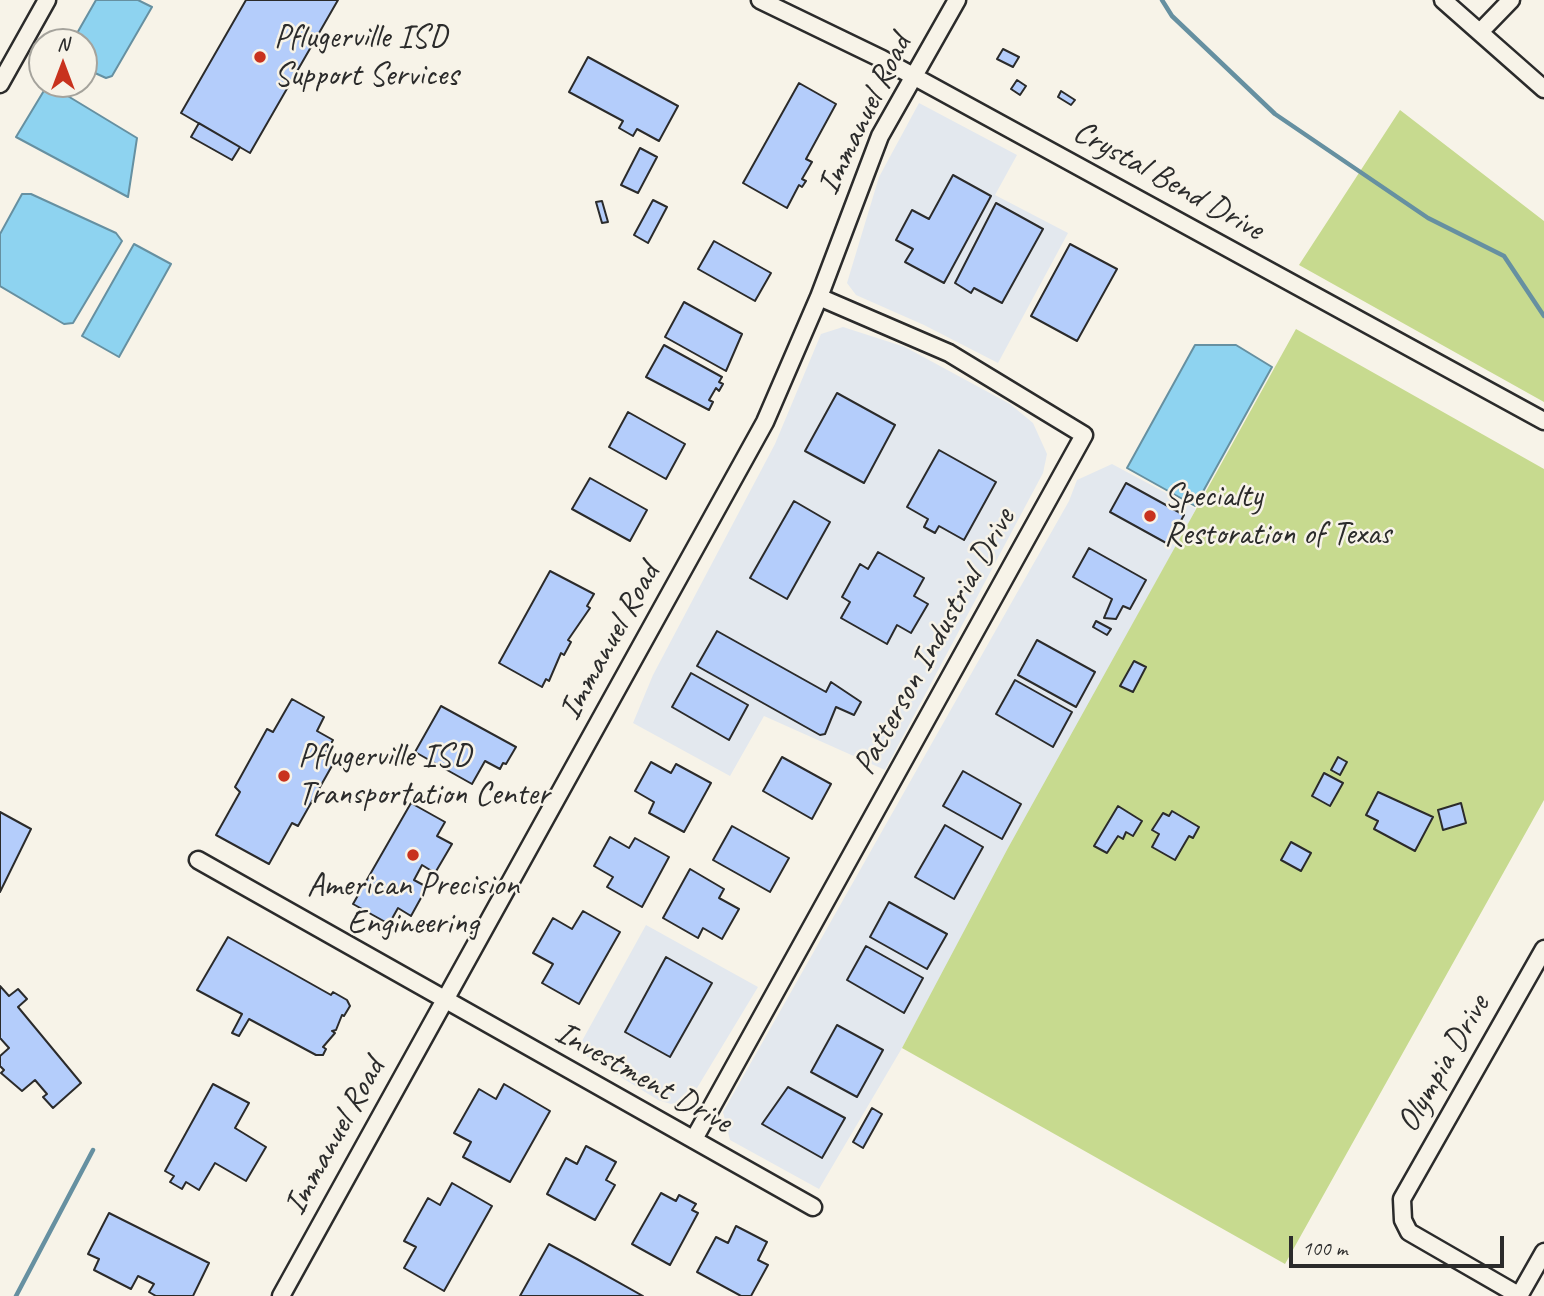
<!DOCTYPE html>
<html>
<head>
<meta charset="utf-8">
<style>
	body { margin:0 }
	#map { position:relative; width:1544px; height:1296px; overflow:hidden; background:#f7f3e8; font-family:Caveat,sans-serif }
	canvas { display:block }
	.north { position:absolute; left:28px; top:28px; width:70px; height:70px; box-sizing:border-box; background:#f7f3e8; border:2px solid #a5a39c; border-radius:50%; rotate:0deg; font-size:19px; font-weight:700; line-height:28px; text-align:center; color:#2b2b2b }
	.north::after { content:''; display:block; margin:auto; width:24px; height:32px; background:#c8321e; clip-path:polygon(50% 0,100% 100%,50% 72%,0 100%) }
	.scale { position:absolute; left:1289px; top:1236px; width:215px; height:32px; box-sizing:border-box; border:4px solid #2b2b2b; border-top:0; padding-left:9px; font-size:21px; line-height:24px; white-space:nowrap; color:#2b2b2b; -webkit-text-stroke:5px #f7f3e8; paint-order:stroke }
</style>
</head>
<body>
<div id="map">
<canvas width="1544" height="1296"></canvas>
<div class="north">N</div>
<div class="scale">100 m</div>
</div>
<script>
const context = document.querySelector('canvas').getContext('2d');
context.lineJoin = 'round';
function fillPath(path, color) {
  context.fillStyle = color;
  context.fill(path, 'evenodd');
}
function stroke(path, color, width, dash) {
  context.strokeStyle = color;
  context.lineWidth = width;
  context.lineCap = dash ? 'butt' : 'round';
  context.setLineDash(dash || []);
  context.stroke(path);
}
function write(font, color, halo, rows, align = 'center') {
  context.font = font + ' Caveat,sans-serif';
  context.lineWidth = 5;
  context.setLineDash([]);
  context.textBaseline = 'middle';
  context.strokeStyle = halo;
  context.fillStyle = color;
  for (const [text, x, y, turn = 0] of rows) {
    context.save();
    context.translate(x, y);
    context.rotate((+turn || 0) * Math.PI / 180);
    context.textAlign = isNaN(turn) ? turn : align;
    if (halo) context.strokeText(text, 0, 0);
    context.fillText(text, 0, 0);
    context.restore();
  }
}
fillPath(new Path2D(`
	M919,103L1017,155L995,195L1068,233L998,363L924,325L856,295L847,283L879,177Z
	M843,327L905,347L1010,404L1033,423L1047,454L1043,473L885,770L764,716L730,776L633,723L653,675L775,444L821,334Z
	M1112,464L1196,509L902,1048L819,1189L730,1140L723,1112L1069,501L1077,480Z
	M646,925L758,987L697,1088L688,1100L671,1104L658,1100L577,1050Z`), '#e3e8ee');
fillPath(new Path2D(`
	M1400,110L1544,221V402L1299,265Z
	M1296,329L1544,469V800L1285,1264L902,1048L1008,848Z`), '#c7da8f');
const water = new Path2D(`
	M96,0H138L152,7L112,76L106,78L84,68V42H72Z
	M48,84L137,138L128,197L16,137Z
	M22,194H31L116,233L122,241L73,323L64,324L0,286V234Z
	M134,244L171,264L119,357L82,336Z
	M1195,345H1236L1272,367L1195,506L1127,468Z`);
fillPath(water, '#8ed3f0');
stroke(water, '#6690a1', 2);
stroke(new Path2D(`
	M1162,0L1172,16L1275,114L1428,218L1504,256L1544,316
	M16,1296L93,1150`), '#6690a1', 4.5);
const building = new Path2D(`
	M246,0H338L250,153L181,113Z
	M1003,49L1019,57L1013,67L997,59Z
	M588,57L678,106L659,141L637,129L633,136L619,128L623,121L569,92Z
	M1017,80L1026,86L1020,95L1011,89Z
	M799,83L836,104L806,159L812,162L802,179L806,181L802,187L799,185L787,208L743,183Z
	M1061,91L1075,100L1071,105L1058,97Z
	M199,123L240,147L232,160L191,137Z
	M640,148L657,157L638,193L621,185Z
	M953,175L991,196L944,283L905,262L913,249L896,240L912,210L929,219Z
	M653,200L667,207L648,243L634,235Z
	M602,201L608,222L602,223L596,202Z
	M996,203L1043,229L1002,303L974,288L971,293L955,283Z
	M714,241L771,273L755,301L698,269Z
	M1070,244L1117,269L1077,341L1031,316Z
	M684,302L742,334L726,371L665,337Z
	M664,345L722,377L719,382L723,384L719,391L716,388L709,400L713,402L709,410L646,377Z
	M837,393L895,425L864,483L805,451Z
	M628,412L685,444L666,479L609,447Z
	M939,450L996,482L964,540L939,526L935,533L924,527L928,519L907,507Z
	M590,478L647,510L630,541L572,509Z
	M1126,483L1184,515L1168,544L1110,512Z
	M794,501L830,522L787,599L750,578Z
	M1089,548L1146,580L1130,609L1123,606L1116,619L1104,618L1112,599L1073,577Z
	M878,552L924,578L914,596L928,604L911,633L897,625L887,644L841,618L850,602L842,597L860,564L868,569Z
	M550,571L594,594L587,606L590,608L568,640L571,642L564,655L561,653L549,681L546,679L542,687L499,663Z
	M1096,621L1111,629L1107,635L1093,627Z
	M717,631L826,692L831,682L861,702L854,715L836,707L825,734L820,735L697,666Z
	M1037,640L1095,672L1076,707L1018,675Z
	M1134,661L1146,667L1133,692L1120,686Z
	M691,673L748,705L729,740L672,707Z
	M1015,680L1072,712L1053,747L996,714Z
	M292,699L324,717L317,731L333,740L323,758L333,764L298,826L292,823L269,864L216,835L240,792L235,787L267,729L273,732Z
	M441,706L516,747L506,764L503,763L500,769L485,761L472,784L415,752Z
	M782,757L831,784L812,819L763,791Z
	M1338,757L1347,762L1340,775L1331,770Z
	M651,762L671,773L676,764L711,783L684,832L649,813L654,802L635,791Z
	M963,771L1021,804L1002,839L943,806Z
	M1324,773L1343,783L1330,806L1312,796Z
	M1378,792L1433,817L1415,851L1374,829L1378,821L1366,815Z
	M411,803L445,822L437,836L452,844L435,873L422,865L414,880L427,887L411,916L398,908L389,924L353,904Z
	M1461,803L1466,823L1443,830L1438,810Z
	M1118,806L1142,821L1133,836L1126,832L1123,839L1118,836L1107,853L1094,846Z
	M1172,811L1199,827L1193,838L1189,836L1175,860L1152,847L1159,834L1152,830L1163,813L1169,816Z
	M0,812L31,829L0,892Z
	M945,825L983,847L954,899L915,877Z
	M732,826L789,858L770,892L713,860Z
	M610,837L629,848L635,838L669,857L642,907L607,887L613,877L594,866Z
	M1291,842L1311,853L1301,871L1281,860Z
	M690,869L724,889L719,898L739,909L722,939L703,928L698,938L663,918Z
	M889,902L947,934L927,969L870,937Z
	M583,911L620,932L579,1004L542,983L553,964L533,953L553,918L572,929Z
	M228,937L331,995L333,992L347,1000L350,1006L344,1016L342,1015L336,1030L332,1031L335,1033L323,1047L326,1049L323,1055H316L249,1019L239,1036L232,1033L242,1014L197,990Z
	M866,946L923,978L904,1013L847,980Z
	M666,957L712,983L670,1057L625,1032Z
	M0,986L9,996L18,989L27,999L18,1007L81,1083L53,1108L43,1097L47,1094L35,1080L22,1091L1,1073L4,1070L0,1066V1056L9,1048L0,1038Z
	M837,1025L883,1050L857,1097L811,1072Z
	M213,1084L249,1103L235,1128L266,1147L246,1181L215,1163L199,1190L186,1182L182,1189L170,1182L174,1176L165,1171Z
	M504,1084L550,1111L510,1182L463,1157L471,1142L454,1133L479,1089L496,1099Z
	M788,1087L845,1118L822,1158L762,1124Z
	M872,1108L882,1114L863,1148L853,1142Z
	M586,1146L616,1162L606,1180L615,1185L595,1220L547,1194L566,1158L577,1164Z
	M452,1183L492,1206L444,1291L404,1268L416,1247L404,1241L428,1198L440,1205Z
	M661,1193L676,1201L679,1195L696,1204L692,1210L698,1213L670,1265L632,1244Z
	M109,1213L209,1263L193,1296H156L149,1292L154,1284L138,1276L131,1289L94,1270L99,1259L88,1254Z
	M736,1226L767,1242L758,1260L768,1265L751,1296H741L697,1272L716,1237L728,1243Z
	M549,1244L577,1259L643,1296H520Z`);
fillPath(building, '#b4cdfb');
stroke(building, '#2b2b2b', 2);
const minor = new Path2D(`
	M760,0L882,59L1544,421
	M1443,0L1544,89
	M1480,32L1511,0
	M0,84L47,0
	M198,860L813,1207
	M694,1139L1084,435L949,353L819,297
	M281,1296L765,422L819,297L880,136L957,0
	M1519,1296L1544,1252
	M1520,1296L1409,1232L1403,1220L1402,1199L1544,949`);
stroke(minor, '#2b2b2b', 21);
stroke(minor, '#f7f3e8', 16);
for (const [x, y, r, color] of [
	[260,57,7,"#c8321e"],
	[1150,516,7,"#c8321e"],
	[284,776,7,"#c8321e"],
	[413,855,7,"#c8321e"]
]) {
  const dot = new Path2D();
  dot.arc(x, y, r, 0, 2 * Math.PI);
  context.fillStyle = color;
  context.fill(dot);
  stroke(dot, '#f7f3e8', 2.5);
}
write('33px', '#2b2b2b', '#f7f3e8', [
	["Pflugerville ISD",274,38],
	["Support Services",274,76],
	["Specialty",1164,497],
	["Restoration of Texas",1164,535],
	["Pflugerville ISD",298,757],
	["Transportation Center",298,795],
	["American Precision",413,886,"center"],
	["Engineering",413,924,"center"]
], 'left');
write('33px', '#2b2b2b', '#f7f3e8', [
	["Immanuel Road",865,115,-64],
	["Crystal Bend Drive",1168,181,29],
	["Immanuel Road",610,642,-61],
	["Patterson Industrial Drive",935,642,-61],
	["Olympia Drive",1444,1064,-60],
	["Investment Drive",643,1078,29],
	["Immanuel Road",335,1137,-61]
]);
</script>
</body>
</html>
